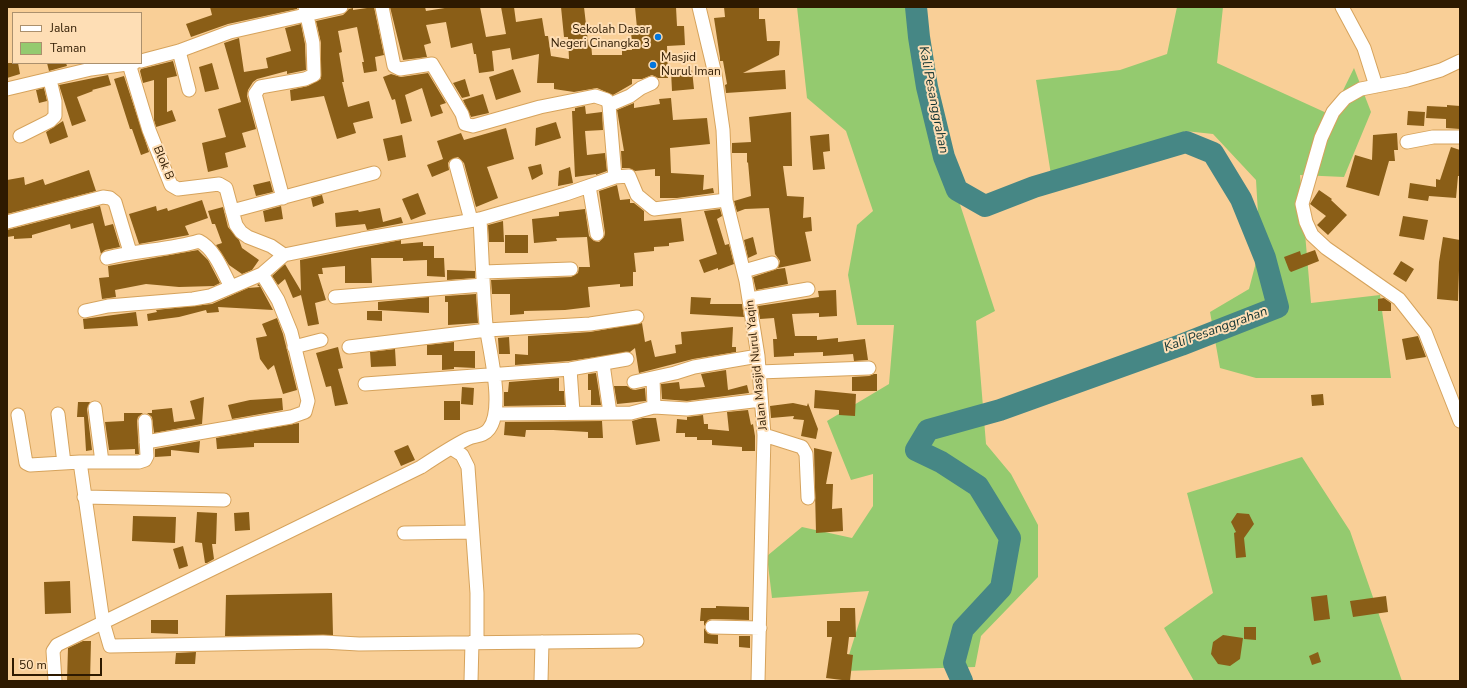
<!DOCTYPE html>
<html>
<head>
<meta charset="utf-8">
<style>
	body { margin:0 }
	#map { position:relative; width:1467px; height:688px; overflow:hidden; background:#f9cf97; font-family:"Nunito Sans",sans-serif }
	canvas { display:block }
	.frame { position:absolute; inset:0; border:8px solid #2e1a00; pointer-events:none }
	.legend { position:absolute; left:12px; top:12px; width:130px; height:52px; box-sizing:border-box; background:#fedeb5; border:1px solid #ab906d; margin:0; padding:5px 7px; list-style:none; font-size:12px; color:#2e1a00 }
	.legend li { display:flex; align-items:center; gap:8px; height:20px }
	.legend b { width:20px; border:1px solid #ab906d }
	.scale { position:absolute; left:12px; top:658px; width:90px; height:18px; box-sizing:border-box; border:2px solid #2e1a00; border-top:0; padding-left:5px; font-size:12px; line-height:14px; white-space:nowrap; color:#2e1a00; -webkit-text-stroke:3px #fedeb5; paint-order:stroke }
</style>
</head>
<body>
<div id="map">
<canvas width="1467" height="688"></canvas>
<div class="frame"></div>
<ul class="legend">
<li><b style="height:5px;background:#fff"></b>Jalan</li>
<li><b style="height:11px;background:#94ca6f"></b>Taman</li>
</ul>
<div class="scale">50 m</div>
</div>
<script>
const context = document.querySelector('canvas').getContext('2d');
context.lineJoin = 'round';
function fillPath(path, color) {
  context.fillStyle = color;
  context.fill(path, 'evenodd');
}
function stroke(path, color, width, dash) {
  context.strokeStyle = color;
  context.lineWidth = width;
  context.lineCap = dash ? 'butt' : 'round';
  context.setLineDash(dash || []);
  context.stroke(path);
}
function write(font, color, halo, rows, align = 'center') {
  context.font = font + ' "Nunito Sans",sans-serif';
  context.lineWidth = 4;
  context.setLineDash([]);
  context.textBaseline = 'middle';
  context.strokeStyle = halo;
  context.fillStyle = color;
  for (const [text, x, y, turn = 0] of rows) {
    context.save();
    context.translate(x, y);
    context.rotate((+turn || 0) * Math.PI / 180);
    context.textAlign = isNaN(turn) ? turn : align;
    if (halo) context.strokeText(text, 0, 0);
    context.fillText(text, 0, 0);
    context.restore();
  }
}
fillPath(new Path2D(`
	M797,7H915L927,104L995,311L976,321L986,444L1011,474L1038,525V577L981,636L975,667L844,671L869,591L772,598L767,556L802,527L852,538L873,506V474L851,480L827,421L889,384L894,325H857L848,275L857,225L873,211L846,131L807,98Z
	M1177,7H1223L1217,63L1331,115L1354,68L1371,112L1344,177L1300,175L1311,303L1380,295L1391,378H1256L1220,368L1210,312L1249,289L1260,247L1256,180L1213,134L1185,131L1154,154L1052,181L1036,80L1120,70L1167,54Z
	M1302,457L1350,531L1402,681H1194L1164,628L1213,593L1187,493Z`), '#94ca6f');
stroke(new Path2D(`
	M916,7L919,37L927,87L944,157L957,190L985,206L1034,187L1186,142L1213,153L1241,199L1265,258L1278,307L1181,345L1000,410L928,430L916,450L941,462L978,486L1010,538L1001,588L963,629L954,663L962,681`), '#468785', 22);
fillPath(new Path2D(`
	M210,7H297V9L228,24L191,37L186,24L212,15Z
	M374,7L384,55L375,57L377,71L364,73L362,62H364L357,27L338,31L342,52L339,53L344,82H342L348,107L369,101L373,118L353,123L356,133L337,139L324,96L291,101L290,90L308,86L321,79V43L316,21L343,15L349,9L353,8V10Z
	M390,7H425L426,11L451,7H480L486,37L506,34L501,7H514L516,22L542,18L545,36H548L551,56L569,59L568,37H564L561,7H584L588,42H591L592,55H622V50H632L631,28H637L635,7H676L677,26H684L685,45L667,46L668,78H658L652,75L642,79H632V84L613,95L597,88L574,92L554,89V83H537L539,54L512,60L510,48L492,51L494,71L479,73L476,54H474L472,43L451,48L446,22L426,25L431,43L424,45L427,57L403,60Z
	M724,7H759V19H765L767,41H780L779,55L743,73L785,70L786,89L726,93L725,85L727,84L723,61H720V58L714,18L725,17Z
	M301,24L305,44L306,70L287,74V71L257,79L253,82L248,90L247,96L256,129L242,133L246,147L225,153L228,167L208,172L202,143L226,137L218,109L241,102L224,43L239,38L244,72L268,68L266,58L291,51L285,28Z
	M173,61L177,76L167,78V112L172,110L176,121L156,127L154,120V80L143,83L140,71L141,69Z
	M7,63H18L20,74L7,78Z
	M47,63H66L67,66L49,71Z
	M212,63L219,89L205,92L199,67Z
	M513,69L521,92L496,100L489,77Z
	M692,70L694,89L672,91L671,71Z
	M428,73L446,103L440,105L443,113L431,117L422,88L405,95L412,121L401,124L395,99L392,100L383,77L391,74L401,77Z
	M108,75L111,85L92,90L93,91L77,97L86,121L72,126L59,85Z
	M124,76L149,152L141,155L132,129H130L114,79Z
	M465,79L470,96L462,98L453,83Z
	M44,88L47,101L39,103L36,90Z
	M483,94L489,113L471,117L463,100Z
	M671,98L673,120L707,118L710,144L670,148L671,173L704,175L703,190L713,188L714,193L677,198H660V176H655V169L635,171L629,168H622L621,151H624L617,110L634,103V108L660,104L659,99Z
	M1447,105L1460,106V129L1446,128V119L1426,118L1427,106L1447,107Z
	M585,106L586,114L602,112L603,130L585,131L587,155L605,153L607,171L596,175V174L575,177L572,111H575V108Z
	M1408,111L1425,112L1424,126L1407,125Z
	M791,112L792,166H783L787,196L804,197L803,218L811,217L812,231L805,232L811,261L778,268L780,261L775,254L769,208L745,209L737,212L734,201L751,196L748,162L747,163V153H732V143L751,142L749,117Z
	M63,121L68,137L50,144L46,132Z
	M556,122L561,138L535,146L536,128Z
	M506,128L514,159L487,167L498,198L476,207L464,163L458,157L450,160L448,163L449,170L432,177L427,165L443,159L437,141L461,133L464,140Z
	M1397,133L1398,150H1394L1395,161H1389L1379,196L1346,187L1355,155L1372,160L1373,135Z
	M829,134L830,151L823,152L825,169L813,170L810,136Z
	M402,135L406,157L388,161L383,139Z
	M1451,147L1460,150V176H1458L1456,198L1429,196L1428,201L1408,198L1410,183L1436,187V179L1440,180Z
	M541,164L543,174L532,180L528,167Z
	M570,167L573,183L558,186L559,171Z
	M89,170L96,191L7,214V180L24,177L25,185L43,179L45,185Z
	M270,181L273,192L256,196L253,185Z
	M617,185L620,200L630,199V203H634L644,211V221L681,218L684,241L669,243V246L654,247V251L634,253L636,272H633V286L620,287V284L588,287L590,307L565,310L524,311V314L510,315V294H492L491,280L571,277L578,273L579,267H590L587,237L556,238L557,241L534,243L532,219L559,216V212L585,209L589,236L594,241L599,242L604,237L605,233L599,191Z
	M1319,190L1332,199L1331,200L1347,215L1328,235L1317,225L1326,216L1310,204Z
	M418,193L426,214L411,220L402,199Z
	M322,195L324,203L313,207L311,198Z
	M202,200L208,218L185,226L189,235L139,244L129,214L156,206L157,211L167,208L168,211Z
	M100,206L105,226L113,224L120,247L105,250L101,254L93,223L71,229L70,224L32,235V238L14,239V236L7,237V230Z
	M281,206L283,219L265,222L263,211Z
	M223,207L228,227L239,240L242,248L259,260L252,270L242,274L229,265L216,245L222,243L215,224H212L208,211Z
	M380,208L383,222L401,217L403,223L367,230L365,224L336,227L335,213L358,210L359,212Z
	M720,209L722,216L717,219L725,245L729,244L734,264L718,270V268L704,273L699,260L717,254L704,211Z
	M1403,216L1428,220L1424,240L1399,236Z
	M503,221L504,242H489L488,225Z
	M505,235H528V253H505Z
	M753,237L757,254L748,258L744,240Z
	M1443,237L1460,240L1458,301L1437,299L1439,262Z
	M401,240V244L423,242V246H434V258H444L445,277L427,276V260L403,261V258H371L372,283H345V266L322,268L323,274H318L326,300L315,303L319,324L308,326L301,295L293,298L285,279L278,285L272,276L285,264L301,291L300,260Z
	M198,250L208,260L220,283L214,286L179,287L146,284L115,290L116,297L102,299L99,278L109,277L108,266Z
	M1315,250L1319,261L1291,272L1289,270L1284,257L1300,251L1301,255Z
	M1401,261L1414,269L1406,282L1393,274Z
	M785,268L788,284L756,290L753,277L777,269Z
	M447,270L475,271V278L447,280Z
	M259,284L273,310L218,307L219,312L207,313L206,310L179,317L148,321L147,314L157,312L156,310L212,304L248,288L260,287L257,285Z
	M836,290L837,316L819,317V313L792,314L795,336H817V340L838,338V342L865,339L868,360L854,361L853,354L823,356V352L794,353V356L774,357L773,339H777L774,318L760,319L758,306L819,297L818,291Z
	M476,294L478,323L448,325V302H445V296Z
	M429,297V313L378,310V302Z
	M691,297L711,298L710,304H742L744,317L690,314Z
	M1384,298L1391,303V311H1378V299Z
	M367,311H382V321L367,320Z
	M136,312L138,326L84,329L83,319Z
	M277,318L283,334L297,390L283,394L274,365L268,370L260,359L256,338L267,336L262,324Z
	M642,323L645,342L651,340L655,357L676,353L675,345L682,344L681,332L733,327L732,347H736V352L693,359L639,373L635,348L630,352L569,361L515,365V354L528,355V336L590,332Z
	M1418,336L1426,357L1406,360L1402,339Z
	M509,337L510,354H499L498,338Z
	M454,342V351H475V368L454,367V369L442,370V355H427V345Z
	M338,347L343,368L338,369L348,404L335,406L331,386L326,387L316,353Z
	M395,349L396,366L371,367L370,352Z
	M726,370L728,390L747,385L749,393L687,401L662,399L661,384L679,382L680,389L705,387L701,374Z
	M596,373L601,405H591V390H588V374Z
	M874,374H877V391H852V377L869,376Z
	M559,378V391H564L565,405L504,406V392H508L509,382Z
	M614,386H627L631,389L635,390L645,388L646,401L617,404Z
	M462,387L474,388L473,405L461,404Z
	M815,390L856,394L855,416L839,415V410L814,408Z
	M1323,394L1324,405L1312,406L1311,395Z
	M204,397L202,424L154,433L152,417L147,413H152V410L172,408L174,422L195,419L190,401Z
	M282,398L283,410L232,419L228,405L250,400Z
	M444,401H460V420H444Z
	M78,402H90L87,409L92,450L86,451L84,417H77Z
	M793,403L807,406L808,403L818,429L816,439L801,436L804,420L793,419L794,416L771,418L770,406Z
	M748,410L751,425L753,424L755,436V451H742V447L712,445V440H697V437H685V433H676L677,419L687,420V417L703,415L704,424H708V429L729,431L727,412Z
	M124,413H143L138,417L137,421L139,454H135V449L109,450L105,422L124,421Z
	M643,418H656L660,441L636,445L632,421Z
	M602,421L603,438H588V432L553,430H526L525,437L504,435L505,422Z
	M299,423V443H254V447L217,449L216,438Z
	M200,441L199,453L171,450V456L155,457V449Z
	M408,445L415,460L401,466L394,451Z
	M814,448L832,452L826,484H833L832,509L842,508L843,531L816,533Z
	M197,512L217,513L216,544H212L214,559L207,563H205L202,543L195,542Z
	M249,512L250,530L235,531L234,513Z
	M1237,513L1249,514L1254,524L1244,538L1246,557L1236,558L1234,533L1236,532L1231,522Z
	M133,516L176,517L175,543L132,541Z
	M183,546L188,566L179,569L173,549Z
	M70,581L71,613L45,614L44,582Z
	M332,593L333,635L225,636L226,595Z
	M1327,595L1330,619L1314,621L1311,597Z
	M1386,596L1388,612L1353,617L1350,601Z
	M716,606L749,607V620L712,619L708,620L704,626V621H700L701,608H716Z
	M840,608H855L856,637H849L847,654L853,655L850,681L826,678L832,637H827V621H840Z
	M151,620H178V634L151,633Z
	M1244,627H1256V640L1244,639Z
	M704,628L708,634L718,635V644L704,643Z
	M1223,635L1243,638L1240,659L1230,666L1218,664L1211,654L1213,642Z
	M739,636H750V648L739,647Z
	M83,641H91L90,681H67L68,648Z
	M196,652L195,664H175L176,653Z
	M1318,652L1321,662L1312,665L1309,656Z`), '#8a5e17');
const minor = new Path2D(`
	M382,7L394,66L400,69L432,64L462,114L465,124L473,126L540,107L595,96L607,100L609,105L615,177
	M699,7L715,74L723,130L726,200L746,281L758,356L764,435L758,681
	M1342,7L1364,48L1376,86
	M179,51L189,90
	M141,61L179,51L230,32L341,7
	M1460,61L1441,70L1407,80L1361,89L1345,98L1333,112L1321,138L1302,204L1306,222L1312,235L1326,248L1399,299L1425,332L1460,421
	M129,64L149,130L171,185L178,189L219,184L226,188L236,225L241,232L248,237L271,246L284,255
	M7,89L91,69L134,63
	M609,105L630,96L641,88L652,83
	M20,136L50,121L55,116V101L50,80
	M1407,142L1433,137H1460
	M456,165L471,220
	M589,186L597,234
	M283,198L255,94L260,87L305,79L314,75L313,43L305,7
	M232,211L374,173
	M7,222L103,197L110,198L115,202L130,252
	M107,258C137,250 169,250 199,241C215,249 223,272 231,287
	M744,271L772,263
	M483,272L571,269
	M335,297L483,285
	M750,299L808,289
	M85,311L108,306L193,299L210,296L262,274L284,255L362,239L480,219L566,194L615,177L629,176L637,195L654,209L726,200
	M294,347L321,340
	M349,347L487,330L590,324L637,317
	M603,364L610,413
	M570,369L573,412
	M759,372L869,368
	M653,378L654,407
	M634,382L675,373L694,367L758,356
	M365,384L570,369L627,359
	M95,408L102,462
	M58,414L64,463
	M495,414L631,413L654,407L687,409L761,400
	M18,415L26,463L30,465L80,462
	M145,421L147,456L145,460L139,462H80L103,622L110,646L323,642L359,644L637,641
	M764,435L802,447L806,454L808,498
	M146,442L291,417L305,412L308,401L291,332L278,300L262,274
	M451,448L462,455L468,467L477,593V642
	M84,497L224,500
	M404,533L472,532
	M712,627L760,628
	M55,681L53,651L57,645L421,467C436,457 451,447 467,439C475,435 483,437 489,429C505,408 489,350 486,325C483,290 482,254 480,219
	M471,681L472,642
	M541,681L542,642`);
stroke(minor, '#d6a35c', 15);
stroke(minor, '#fff', 13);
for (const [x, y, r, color] of [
	[658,37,4,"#0276dd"],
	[653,65,4,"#0276dd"]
]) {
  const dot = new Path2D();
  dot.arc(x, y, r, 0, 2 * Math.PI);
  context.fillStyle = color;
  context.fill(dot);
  stroke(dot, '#fedeb5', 1.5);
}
write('12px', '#2e1a00', '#fedeb5', [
	["Sekolah Dasar",650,30],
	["Negeri Cinangka 3",650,44],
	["Masjid",661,58,"left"],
	["Nurul Iman",661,72,"left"]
], 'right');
write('12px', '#2e1a00', '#fedeb5', [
	["Blok B",163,163,67],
	["Jalan Masjid Nurul Yaqin",757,365,-96]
]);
write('italic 13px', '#0f3231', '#fedeb5', [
	["Kali Pesanggrahan",933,100,79],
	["Kali Pesanggrahan",1216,330,-20]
]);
</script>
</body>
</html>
